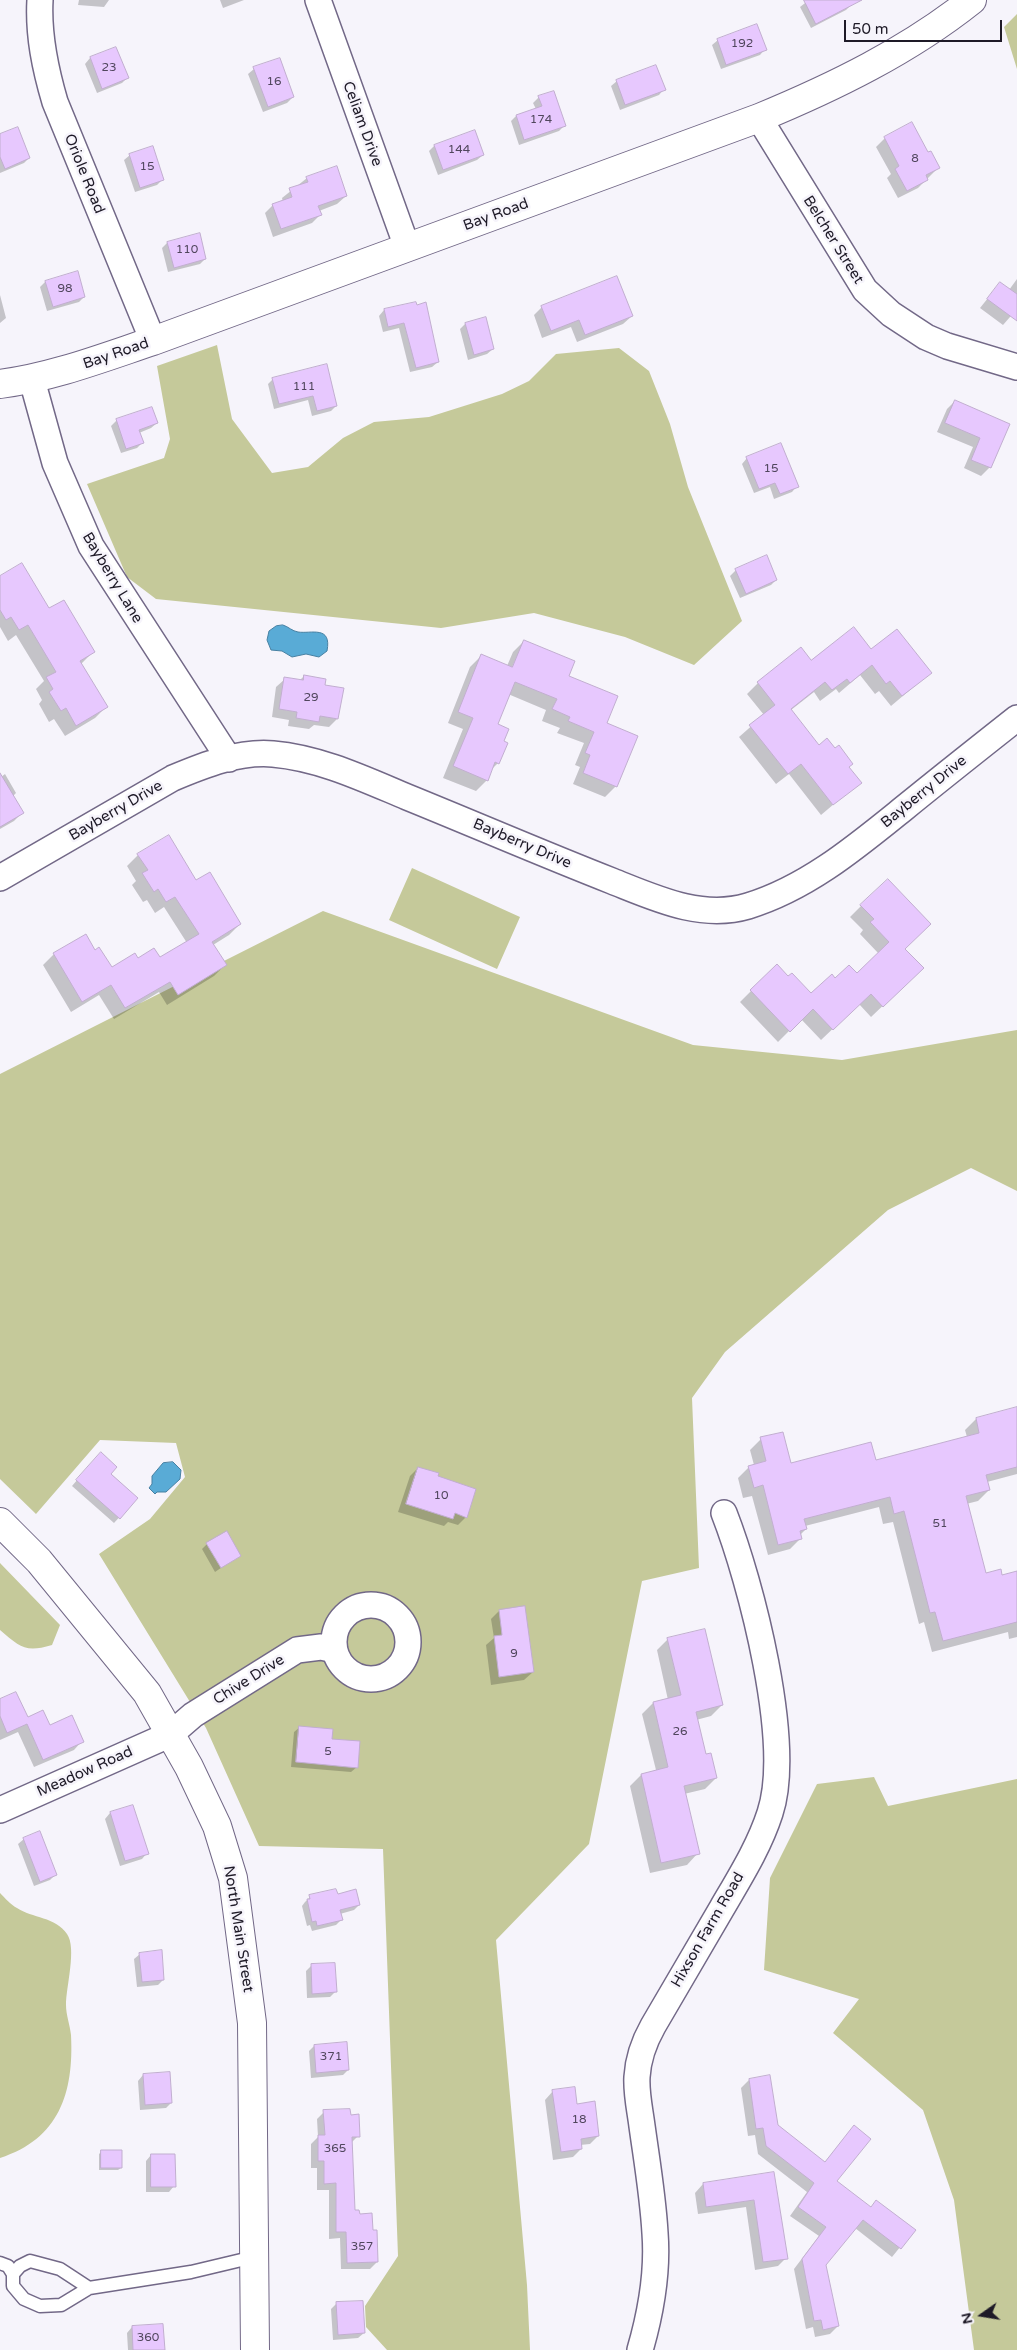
<!DOCTYPE html>
<html>
<head>
<meta charset="utf-8">
<style>
	body { margin:0 }
	#map { position:relative; width:1017px; height:2350px; overflow:hidden; background:#f6f4fb; font-family:"Varela Round",sans-serif }
	canvas { display:block }
	.north { position:absolute; left:957px; top:2290px; width:50px; height:50px; -webkit-text-stroke:4px #f6f4fb; paint-order:stroke; rotate:257deg; font-size:14px; font-weight:700; line-height:20px; text-align:center; color:#1e1a27 }
	.north::after { content:''; display:block; margin:auto; width:18px; height:22px; background:#1e1a27; clip-path:polygon(50% 0,100% 100%,50% 72%,0 100%) }
	.scale { position:absolute; left:844px; top:20px; width:158px; height:22px; box-sizing:border-box; border:2px solid #1e1a27; border-top:0; padding-left:6px; font-size:15px; line-height:18px; white-space:nowrap; color:#1e1a27; -webkit-text-stroke:4px #f6f4fb; paint-order:stroke }
</style>
</head>
<body>
<div id="map">
<canvas width="1017" height="2350"></canvas>
<div class="north">N</div>
<div class="scale">50 m</div>
</div>
<script>
const context = document.querySelector('canvas').getContext('2d');
context.lineJoin = 'round';
function fillPath(path, color) {
  context.fillStyle = color;
  context.fill(path, 'evenodd');
}
function stroke(path, color, width, dash) {
  context.strokeStyle = color;
  context.lineWidth = width;
  context.lineCap = dash ? 'butt' : 'round';
  context.setLineDash(dash || []);
  context.stroke(path);
}
function write(font, color, halo, rows, align = 'center') {
  context.font = font + ' "Varela Round",sans-serif';
  context.lineWidth = 5;
  context.setLineDash([]);
  context.textBaseline = 'middle';
  context.strokeStyle = halo;
  context.fillStyle = color;
  for (const [text, x, y, turn = 0] of rows) {
    context.save();
    context.translate(x, y);
    context.rotate((+turn || 0) * Math.PI / 180);
    context.textAlign = isNaN(turn) ? turn : align;
    if (halo) context.strokeText(text, 0, 0);
    context.fillText(text, 0, 0);
    context.restore();
  }
}
fillPath(new Path2D(`
	M1017,14V69L1004,27Z
	M217,345L232,419L272,473L308,467L343,438L374,422L429,417L502,394L529,381L556,354L619,348L649,371L670,424L688,487L742,621L694,665L625,637L534,613L441,628L156,599L127,577L87,484L164,458L170,439L157,366Z
	M412,868L520,917L497,969L389,920Z
	M323,911L693,1045L842,1060L1017,1030V1191L971,1168L888,1210L725,1352L692,1398L699,1568L642,1581L589,1844L496,1940L527,2285L530,2350H387L366,2327L365,2306L398,2256L383,1849L259,1846L206,1728L99,1554L150,1519L185,1477L176,1443L100,1440L36,1514L0,1479V1074Z
	M0,1563L60,1625L52,1645C25,1653 20,1647 0,1630Z
	M874,1777L888,1806L1017,1779V2350H974L954,2200L923,2110L833,2033L859,1999L764,1970L770,1878L817,1784Z
	M0,1893C5,1898 11,1905 17,1908C32,1918 56,1917 67,1934C77,1948 66,1987 66,2005C66,2015 70,2025 71,2035C74,2093 59,2139 0,2158Z`), '#c5c99a');
const water = new Path2D(`
	M283,625C289,627 292,631 298,632C311,634 332,625 327,651L319,657L306,654L292,657L282,651L271,650L267,640L269,631L276,626Z
	M173,1462L181,1470L180,1479L166,1492H157L155,1494L149,1488L152,1484V1476L163,1463Z`);
fillPath(water, '#59abd6');
stroke(water, '#4780a2', 1);
fillPath(new Path2D(`
	M79,0H109L104,7L78,5Z
	M220,0H244L223,8Z
	M809,0H850L852,4L846,10L811,28L800,7Z
	M718,40L765,49L760,55L721,69L712,45Z
	M115,48L127,78L122,83L97,93L85,64L90,58Z
	M254,69L293,97L287,103L263,112L248,74Z
	M617,81L664,89L659,95L620,110L611,86Z
	M539,97L564,126L559,131L519,145L511,121L516,116L536,109L533,103Z
	M912,124L928,154L938,168L918,188L898,198L887,178L891,174L876,147L885,138Z
	M0,136L29,158L24,163L0,173Z
	M434,146L483,155L477,160L438,175L429,151Z
	M130,155L163,179L157,185L135,192L124,160Z
	M307,178L346,196L337,204L319,211L320,215L312,223L273,237L265,213L273,205L283,202L282,198Z
	M199,234L205,259L200,264L168,272L162,248L167,243Z
	M1017,279V309L1003,325L980,308L1000,283L1009,290Z
	M45,282L84,297L79,302L47,311L40,287Z
	M0,295L6,318L0,323Z
	M415,303L438,362L432,367L410,372L399,328L383,332L379,316L384,310Z
	M542,307L632,316L623,324L577,342L571,327L542,338L534,315Z
	M465,324L493,349L487,354L468,360L460,329Z
	M273,379L336,406L331,411L312,416L308,400L274,409L268,384Z
	M955,401L1008,424L990,467L981,476L964,468L973,447L937,432L947,409Z
	M117,420L157,423L151,428L139,433L142,443L137,448L121,453L111,426Z
	M747,458L797,486L792,492L774,499L770,487L754,493L742,464Z
	M736,570L776,580L771,585L740,598L730,576Z
	M0,578L49,610L93,652L81,664L106,707L95,718L65,736L54,719L49,722L39,704L42,700L36,689L44,681L16,635L8,641L0,627Z
	M524,641L567,677L605,724L616,786L605,797L573,784L580,767L575,765L584,743L557,733L560,728L542,721L546,710L508,694L496,725L502,742L498,763L490,771L487,780L476,791L443,778L463,729L448,723L470,667L481,656L507,666L513,652Z
	M871,651L930,673L891,706L879,691L875,694L860,675L839,693L836,689L820,701L814,692L791,710L819,747L848,767L860,782L821,815L789,774L776,784L739,737L764,715L747,694L758,683L811,662Z
	M304,676L323,686L337,719L329,727L314,725L309,729L288,726L289,720L272,717L276,687L285,679L299,681Z
	M5,774L16,793L13,796L22,813L14,821L0,829V775L1,777Z
	M138,855L196,882L240,924L229,935L213,945L225,965L214,976L167,1005L159,992L114,1019L99,995L71,1012L43,965L54,954L94,951L111,969L137,960L160,959L187,943L164,907L155,913L147,900L143,902L132,885L136,881L127,866Z
	M861,906L904,949L911,979L871,1017L859,1004L821,1040L801,1019L778,1042L740,1002L751,991L788,978L811,995L835,979L856,975L879,954L860,934L863,930L850,917Z
	M1017,1408V1474L987,1482L989,1490L978,1501L966,1504L985,1575L1002,1576L1017,1572V1637L1009,1639L1008,1632L932,1652L924,1622L919,1624L893,1522L883,1524L879,1507L805,1526L806,1529L800,1535L801,1538L790,1549L768,1555L752,1496L743,1498L738,1478L749,1467L754,1465L750,1450L761,1439L790,1464L875,1461L967,1437L965,1430L976,1419Z
	M95,1459L137,1498L114,1523L72,1486Z
	M418,1468L437,1477L466,1517L458,1525L448,1522L444,1526L398,1512L410,1476Z
	M207,1544L240,1555L215,1572L202,1549Z
	M499,1611L533,1672L524,1680L491,1685L486,1645L494,1638L491,1619Z
	M668,1639L722,1705L711,1716L696,1720L705,1756L716,1778L705,1789L684,1794L698,1853L687,1865L650,1873L630,1786L641,1775L656,1770L642,1714L653,1703L668,1700L657,1650Z
	M0,1700L27,1718L82,1741L74,1750L34,1767L18,1732L0,1740Z
	M300,1727L331,1740L357,1767L351,1772L291,1767L294,1732Z
	M132,1806L147,1853L142,1859L120,1866L105,1819L110,1813Z
	M24,1839L55,1875L50,1880L34,1886L18,1844Z
	M337,1895L359,1905L354,1910L340,1914L341,1920L336,1925L312,1931L310,1925L307,1926L302,1906L305,1902L310,1897Z
	M140,1954L163,1980L158,1985L137,1987L134,1959Z
	M311,1966L335,1992L330,1997L307,1998L306,1971Z
	M314,2046L348,2070L343,2075L311,2078L309,2051Z
	M143,2075L171,2103L166,2108L140,2110L138,2081Z
	M749,2080L777,2126L824,2163L854,2127L835,2181L870,2208L914,2230L892,2257L855,2228L825,2265L838,2326L830,2334L815,2337L813,2327L806,2329L794,2269L819,2236L790,2216L807,2192L758,2154L755,2135L748,2136L741,2088Z
	M553,2091L576,2105L598,2136L590,2144L580,2145L581,2149L573,2157L553,2160L545,2100Z
	M324,2112L358,2136L351,2143L354,2211L377,2262L370,2269H341L340,2238L329,2239V2190H317V2168H311V2144L318,2137L317,2119Z
	M102,2151L121,2168L118,2170H99V2154Z
	M151,2155L174,2186L169,2192H146V2161Z
	M773,2173L786,2258L778,2266L755,2270L746,2207L698,2214L695,2193L703,2184Z
	M336,2304L364,2333L358,2338L333,2340L331,2309Z
	M132,2327L163,2350H128L127,2333Z`), '#0003');
const building = new Path2D(`
	M804,0H862L816,24Z
	M757,24L767,50L726,65L717,39Z
	M116,47L129,78L102,89L90,57Z
	M280,58L294,97L268,107L253,67Z
	M656,65L666,90L625,105L616,80Z
	M554,91L566,126L524,140L516,115L542,106L538,96Z
	M912,122L928,152L931,151L940,168L926,175L928,180L907,191L895,169L899,166L884,137Z
	M18,127L30,158L5,169L0,157V134Z
	M475,130L484,155L443,170L434,145Z
	M153,146L164,180L140,188L129,154Z
	M337,166L347,196L318,206L322,215L281,229L272,204L292,197L289,188L308,182L306,177Z
	M200,233L206,259L174,268L167,242Z
	M78,271L85,297L53,307L45,281Z
	M617,276L633,316L585,335L579,320L551,331L541,306Z
	M1000,282L1017,294V321L987,299Z
	M416,302L417,305L426,302L439,362L416,368L404,323L388,327L384,309Z
	M486,317L494,349L474,355L465,323Z
	M327,364L337,406L317,411L313,396L279,404L272,378Z
	M955,400L1010,424L991,468L971,460L980,438L945,423Z
	M152,407L158,423L139,430L144,443L126,449L116,419Z
	M781,443L799,487L780,494L775,483L759,489L746,457Z
	M767,555L777,580L746,594L735,569Z
	M22,563L49,608L64,600L95,652L80,661L108,707L76,726L66,708L61,711L49,692L53,689L46,677L56,672L28,625L19,630L11,617L6,620L0,610V576Z
	M854,627L871,649L897,629L932,673L902,696L890,681L886,684L872,665L850,683L847,679L832,690L825,682L791,709L819,745L827,738L835,748L839,745L853,764L849,767L862,783L833,805L801,764L788,774L749,725L775,705L757,682L801,647L811,660Z
	M524,640L575,661L569,676L618,696L607,723L638,736L617,787L583,773L590,755L585,753L594,732L568,721L570,717L552,709L557,699L515,682L498,724L509,729L504,741L508,743L499,764L495,762L488,781L453,766L473,718L458,712L481,654L512,667Z
	M304,675L326,679L325,685L344,688L338,719L320,716L319,722L296,718L297,712L279,709L284,677L303,680Z
	M0,773L24,813L0,827Z
	M169,835L196,880L210,872L241,924L212,942L227,965L178,995L170,982L125,1008L111,985L82,1002L53,953L86,934L95,950L99,947L112,967L135,953L138,958L154,948L160,957L199,934L175,897L166,902L158,889L154,892L142,873L148,870L137,854Z
	M888,879L931,924L905,949L924,968L883,1007L871,994L833,1030L813,1009L790,1032L750,990L777,964L788,976L792,973L811,993L832,974L835,978L849,965L857,973L889,942L870,922L874,919L860,905Z
	M1017,1407V1467L986,1475L990,1490L966,1496L986,1573L1001,1569L1002,1575L1017,1571V1622L943,1641L935,1612L930,1613L904,1511L894,1514L890,1497L804,1519L807,1529L800,1531L802,1539L778,1545L763,1485L754,1488L748,1466L766,1461L760,1437L783,1432L791,1463L871,1442L876,1460L979,1433L976,1418Z
	M101,1452L117,1467L111,1474L138,1498L120,1519L76,1480Z
	M418,1467L439,1473L438,1476L476,1489L467,1518L455,1513L453,1519L406,1504Z
	M227,1531L241,1556L221,1568L206,1543Z
	M525,1606L534,1672L499,1677L494,1636L502,1635L499,1610Z
	M705,1629L723,1705L696,1712L706,1754L711,1753L717,1778L684,1786L700,1854L661,1863L641,1774L668,1767L653,1702L681,1695L667,1638Z
	M16,1692L28,1717L43,1710L50,1725L72,1715L84,1742L43,1760L27,1724L7,1733L0,1716V1699Z
	M299,1726L333,1729L332,1739L360,1741L358,1768L296,1762Z
	M133,1805L149,1854L125,1861L110,1812Z
	M40,1831L57,1875L40,1882L23,1838Z
	M336,1889L338,1894L356,1889L360,1905L340,1910L343,1920L317,1926L316,1921L312,1922L307,1899H310L309,1895Z
	M162,1950L164,1980L142,1982L139,1953Z
	M335,1963L337,1992L312,1994L311,1964Z
	M347,2042L349,2070L316,2073L314,2045Z
	M170,2072L172,2103L145,2105L143,2074Z
	M770,2075L778,2125L825,2162L854,2125L871,2139L837,2181L871,2207L876,2200L916,2230L901,2249L863,2220L826,2265L839,2326L823,2330L821,2320L814,2321L802,2259L826,2227L798,2207L814,2183L766,2146L763,2128L756,2129L749,2079Z
	M575,2087L577,2104L595,2101L599,2136L581,2139L582,2149L561,2152L552,2090Z
	M350,2109L351,2115L359,2114L360,2137H352L355,2210H359L360,2214L372,2213L373,2230H377L378,2262L347,2263L346,2232H336V2183L324,2184V2161H318V2135H325L323,2110Z
	M101,2150H122V2168H101Z
	M151,2154H175L176,2187H151Z
	M774,2172L788,2259L763,2262L754,2200L706,2207L703,2183Z
	M363,2301L365,2333L338,2335L336,2302Z
	M163,2324L165,2350H133L132,2326Z`);
fillPath(building, '#e7c8fe');
stroke(building, '#c1aecf', 1);
const service = new Path2D(`
	M0,2263L8,2266L13,2274
	M89,2288L60,2269L30,2261L20,2266L13,2274V2286L24,2299L40,2306L61,2305L89,2288L191,2272L254,2257`);
const minor = new Path2D(`
	M40,0C38,35 45,68 55,102L153,341
	M318,0L407,247
	M759,118L865,290L891,314L926,337L947,346L1017,367
	M32,380L55,463L91,546L229,759
	M0,878L173,778C204,765 239,751 273,754C320,758 364,779 407,797C476,825 543,854 612,881C655,898 701,920 748,906C807,888 856,847 903,809C941,778 979,748 1017,718
	M334 1642a37 37 0 1 1 74 0a37 37 0 1 1-74 0Z
	M0,1810L171,1734L193,1715L297,1650L321,1647L335,1650
	M640,2350C651,2312 658,2272 655,2233C653,2197 647,2162 642,2126C640,2110 636,2093 637,2077C638,2059 644,2042 653,2026C676,1986 699,1947 722,1908C740,1877 759,1847 770,1813C793,1743 751,1582 724,1513`);
const secondary = new Path2D(`
	M0,384C53,377 102,358 153,341L759,118C834,87 908,51 972,0
	M0,1522L39,1561L147,1693L189,1767L217,1826L233,1878L252,2023L255,2350`);
stroke(service, '#726887', 15);
stroke(minor, '#726887', 28);
stroke(secondary, '#726887', 30);
stroke(service, '#fff', 12);
stroke(minor, '#fff', 25);
stroke(secondary, '#fff', 28);
write('12px', '#50465d', null, [
	["192",742,44],
	["23",109,68],
	["16",274,82],
	["174",541,120],
	["144",459,150],
	["8",915,159],
	["15",147,167],
	["110",187,250],
	["98",65,289],
	["111",304,387],
	["15",771,469],
	["29",311,698],
	["10",441,1496],
	["51",940,1524],
	["9",514,1654],
	["26",680,1732],
	["5",328,1752],
	["371",331,2057],
	["18",579,2120],
	["365",335,2149],
	["357",362,2247],
	["360",148,2338]
]);
write('15px', '#1e1a27', '#f6f4fb', [
	["Celiam Drive",362,124,70],
	["Oriole Road",84,174,68],
	["Bay Road",496,215,-20],
	["Belcher Street",833,240,58],
	["Bay Road",116,354,-19],
	["Bayberry Lane",112,578,59],
	["Bayberry Drive",924,792,-39],
	["Bayberry Drive",116,811,-30],
	["Bayberry Drive",522,844,23],
	["Chive Drive",249,1680,-32],
	["Meadow Road",85,1772,-24],
	["North Main Street",238,1929,81],
	["Hixson Farm Road",708,1930,-60]
]);
</script>
</body>
</html>
